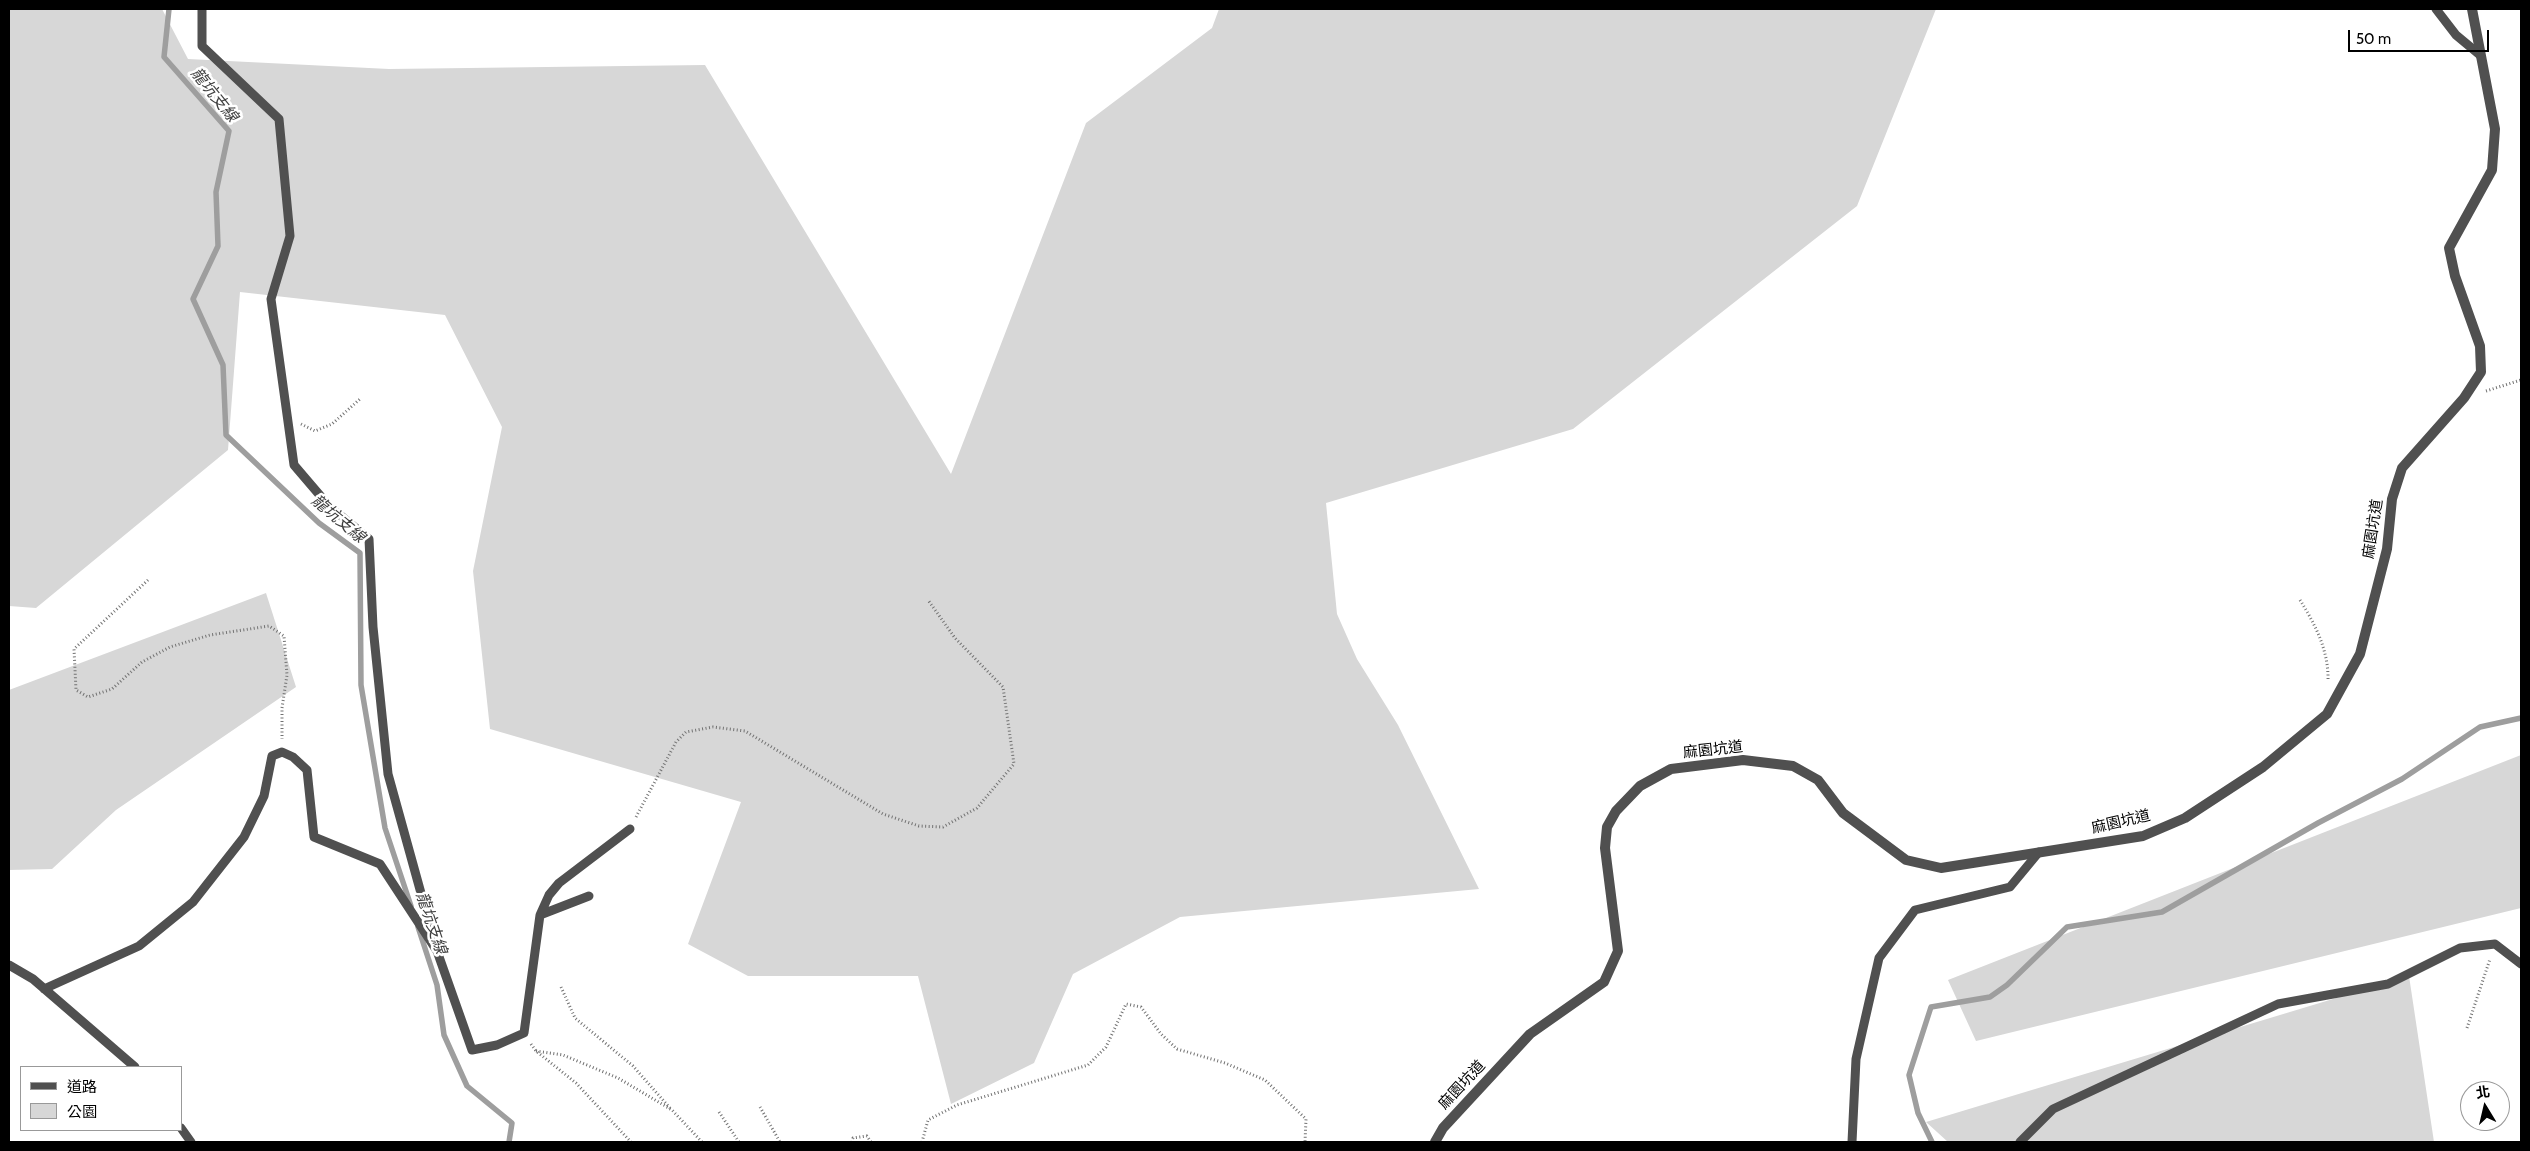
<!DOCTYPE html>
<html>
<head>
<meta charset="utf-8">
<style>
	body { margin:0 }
	#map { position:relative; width:2530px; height:1151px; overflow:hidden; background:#fff; font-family:Cabin,"Noto Sans TC",sans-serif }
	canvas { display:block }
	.frame { position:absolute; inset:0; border:10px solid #000; pointer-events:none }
	.legend { position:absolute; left:20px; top:1066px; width:162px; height:65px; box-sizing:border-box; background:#fff; border:1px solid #999; margin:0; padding:6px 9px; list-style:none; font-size:15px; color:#000 }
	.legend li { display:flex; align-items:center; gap:10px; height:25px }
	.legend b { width:25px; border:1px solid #999 }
	.north { position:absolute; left:2460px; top:1081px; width:50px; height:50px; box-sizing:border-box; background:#fff; border:1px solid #999; border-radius:50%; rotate:351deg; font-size:14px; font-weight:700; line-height:20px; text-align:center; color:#000 }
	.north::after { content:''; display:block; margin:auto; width:18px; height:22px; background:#000; clip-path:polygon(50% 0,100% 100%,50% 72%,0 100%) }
	.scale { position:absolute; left:2348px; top:30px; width:141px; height:22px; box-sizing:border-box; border:2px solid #000; border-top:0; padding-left:6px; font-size:15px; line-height:18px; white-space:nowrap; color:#000; -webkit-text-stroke:4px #fff; paint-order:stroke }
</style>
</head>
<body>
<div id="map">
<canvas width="2530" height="1151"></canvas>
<div class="frame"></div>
<ul class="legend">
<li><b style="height:6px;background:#505050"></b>道路</li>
<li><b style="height:14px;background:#d7d7d7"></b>公園</li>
</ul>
<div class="north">北</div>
<div class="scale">50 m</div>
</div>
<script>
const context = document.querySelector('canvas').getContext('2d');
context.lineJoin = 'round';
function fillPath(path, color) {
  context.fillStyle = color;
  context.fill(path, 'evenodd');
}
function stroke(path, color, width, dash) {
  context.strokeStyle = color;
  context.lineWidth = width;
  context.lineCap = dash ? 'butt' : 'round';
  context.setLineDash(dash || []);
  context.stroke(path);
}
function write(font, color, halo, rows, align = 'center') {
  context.font = font + ' Cabin,"Noto Sans TC",sans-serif';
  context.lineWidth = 5;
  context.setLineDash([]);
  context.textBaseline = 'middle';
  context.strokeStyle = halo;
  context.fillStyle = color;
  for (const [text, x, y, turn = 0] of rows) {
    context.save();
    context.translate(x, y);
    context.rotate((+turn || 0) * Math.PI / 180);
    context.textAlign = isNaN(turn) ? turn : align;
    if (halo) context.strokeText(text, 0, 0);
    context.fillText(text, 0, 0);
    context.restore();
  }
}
fillPath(new Path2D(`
	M9,9H162L188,59L389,69L705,65L951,474L1086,123L1212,28L1219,9H1936L1857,206L1573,429L1326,503L1337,614L1357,659L1398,725L1479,889L1180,917L1073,974L1034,1063L951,1104L918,976H748L688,944L741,802L490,729L473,571L502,427L445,315L240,292L228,450L36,608L9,606Z
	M266,593L296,687L116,810L52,869L9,870V690Z
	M2521,755V908L1976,1041L1948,980Z
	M2409,976L2434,1142H1948L1926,1122Z`), '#d7d7d7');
stroke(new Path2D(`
	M169,9L164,57L229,131L216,192L218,246L193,299L223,365L226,435L319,523L360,553L361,685L385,828L411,906
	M418,927L437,985L444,1035L467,1086L512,1123L509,1142
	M1932,1142L1918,1113L1909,1075L1931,1007L1990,997L2007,985L2067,927L2162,912L2318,823L2402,779L2480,727L2521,718`), '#9e9e9e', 5.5);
stroke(new Path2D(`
	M2486,391L2521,380
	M301,424L315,431L332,424L360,399
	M148,580L74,649L76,690L88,697L112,689L142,662L170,647L210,635L269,626L284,636L287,675L282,708V739
	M2300,600C2315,624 2329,651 2328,681
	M636,817L676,742L686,732L713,727L745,731L883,814L919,826L943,827L977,808L1014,764L1003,687L955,638L928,600
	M561,987L575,1018L633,1066L670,1108
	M2467,1028L2490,959
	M531,1044L536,1051L576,1083L631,1142
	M536,1051L563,1055L618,1078L672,1110L702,1142
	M760,1107L780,1142
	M719,1112L739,1142
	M852,1142L853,1138L867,1136L871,1142
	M922,1142L928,1120L957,1105L1088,1065L1106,1047L1126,1004L1141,1007L1161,1034L1177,1049L1225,1063L1265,1080L1306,1119L1305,1142`), '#727272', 3, [1, 2.5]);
stroke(new Path2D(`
	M202,9V46L279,119L290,236L271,299L294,465L329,506L369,539L373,627L388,774L437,951
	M2436,9L2456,35L2480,55
	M540,915L549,895L559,883L630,829
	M9,965L33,979L135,1067
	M44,989L139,946L193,902L244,837L264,796L272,756L282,752L293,757L307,770L314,837L380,864L437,951L472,1050L497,1045L524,1033L540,915L589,896
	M181,1128L191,1142
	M1852,1142L1856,1059L1879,958L1915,910L2010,887L2039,852
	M2020,1142L2053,1109L2278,1004L2388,984L2460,948L2495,944L2521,964`), '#505050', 9);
stroke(new Path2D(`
	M1435,1142L1443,1128L1530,1034L1604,982L1618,951L1605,848L1607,827L1616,811L1640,786L1671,769L1743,760L1793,766L1818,780L1843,813L1906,860L1941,868L2143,836L2185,818L2263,767L2327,714L2360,654L2387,549L2392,499L2402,468L2464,398L2481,372L2480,346L2455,276L2449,248L2492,170L2495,129L2472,9`), '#505050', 10);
write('15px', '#000', '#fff', [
	["麻園坑道",2373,529,-81],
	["麻園坑道",1713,750,-6],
	["麻園坑道",2121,822,-13],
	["麻園坑道",1462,1085,-47]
]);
write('italic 16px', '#3f3f3f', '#fff', [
	["龍坑支線",214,95,51],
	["龍坑支線",338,519,40],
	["龍坑支線",431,923,71]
]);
</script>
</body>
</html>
